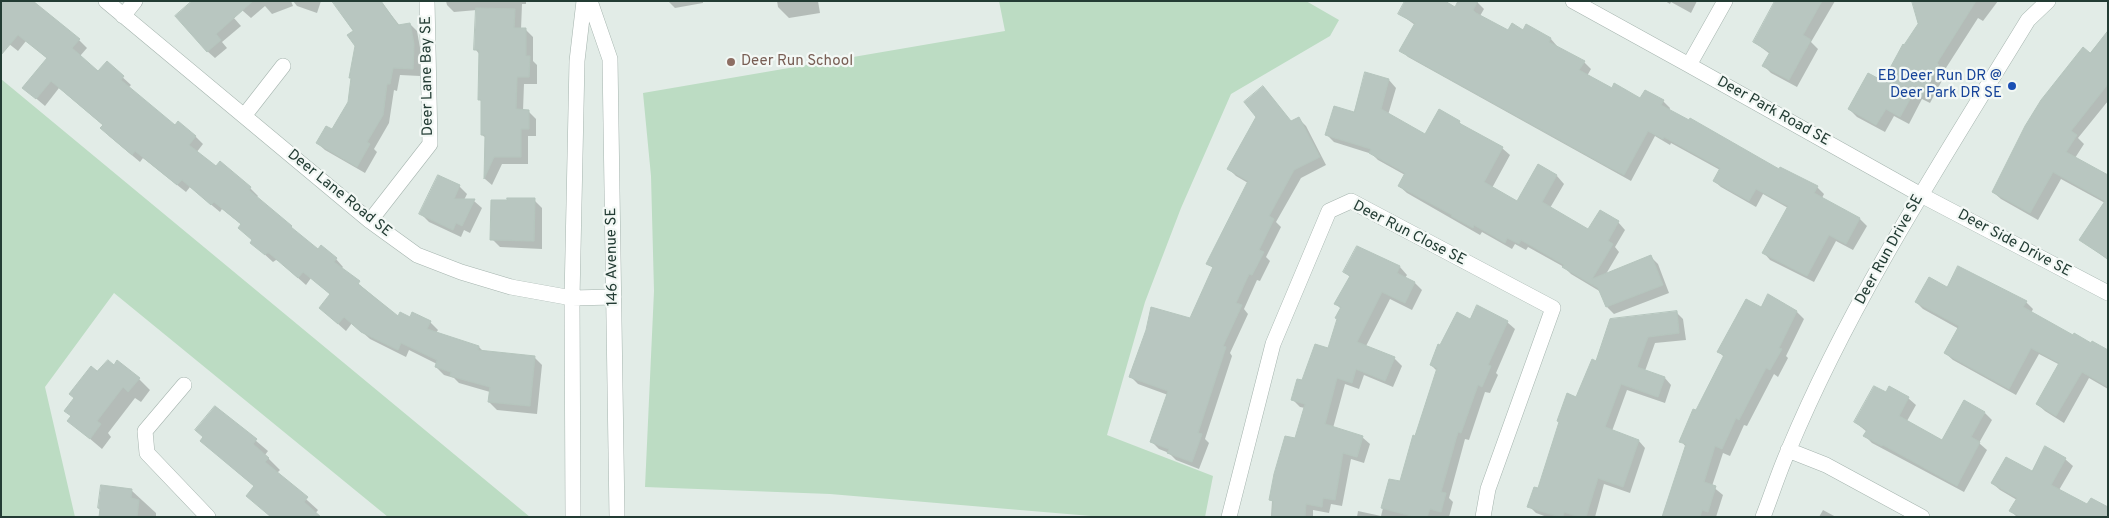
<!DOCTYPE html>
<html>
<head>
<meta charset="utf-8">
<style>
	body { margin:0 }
	#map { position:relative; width:2109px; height:518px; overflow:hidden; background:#e2ece7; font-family:Overpass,sans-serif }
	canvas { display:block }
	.frame { position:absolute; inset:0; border:2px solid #233c34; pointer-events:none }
</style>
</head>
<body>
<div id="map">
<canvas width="2109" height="518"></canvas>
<div class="frame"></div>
</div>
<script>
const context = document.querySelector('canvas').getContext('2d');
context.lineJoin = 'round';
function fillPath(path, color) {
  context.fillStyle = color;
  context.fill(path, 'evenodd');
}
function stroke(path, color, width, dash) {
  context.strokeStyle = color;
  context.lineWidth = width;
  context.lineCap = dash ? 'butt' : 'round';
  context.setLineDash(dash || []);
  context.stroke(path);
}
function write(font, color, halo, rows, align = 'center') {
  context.font = font + ' Overpass,sans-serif';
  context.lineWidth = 4.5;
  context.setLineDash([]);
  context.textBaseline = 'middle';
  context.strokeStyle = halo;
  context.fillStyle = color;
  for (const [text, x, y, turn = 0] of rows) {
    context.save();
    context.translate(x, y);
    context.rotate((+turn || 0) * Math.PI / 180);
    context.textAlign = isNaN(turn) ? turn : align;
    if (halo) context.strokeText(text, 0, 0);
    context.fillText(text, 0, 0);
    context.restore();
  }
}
fillPath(new Path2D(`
	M999,1H1306L1339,20L1330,36L1231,94L1181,208L1145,302L1107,435L1213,476L1205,517H1103L830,494L645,487L654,291L651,176L643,93L1005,31Z
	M1,79L530,517H388L114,293L45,387L75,517H1Z`), '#bcdcc3');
fillPath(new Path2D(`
	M219,1L241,26L222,42L227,48L215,58L207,51Z
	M239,1H291L293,6L272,14L265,6L251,18L243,11Z
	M293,1H321L317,13L297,6Z
	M446,1H526V4H522L521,30H526L533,37V61L537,65V84H524L523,111H528L536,119V136H528V164H502L492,185L485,179L486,138L482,135L483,103L479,99L480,55L476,50L477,10L454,12L447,5Z
	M668,1H703V3L675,8Z
	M777,1H818L820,13L789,18L778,7Z
	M1476,1L1484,9L1480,16L1508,32L1524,31L1527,26L1551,39L1557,46V47L1584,62L1591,69L1587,76L1612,90L1641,99L1663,101L1670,108L1669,111L1779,171L1817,187L1824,194L1822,198L1860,219L1867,226L1853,250L1836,241L1814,282L1770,260L1764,253L1788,208L1763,194L1756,207L1721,187L1714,181L1720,170L1671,143L1670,145L1655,136L1631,181L1408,57L1401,50L1415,25L1400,14L1456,9Z
	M1665,1H1697L1691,13L1671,2L1670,4Z
	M1777,1H1835L1811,42L1818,49L1797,87L1771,73L1764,66L1770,54L1754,42Z
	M1935,1H1998L1983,21L1978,18L1944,71L1946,73L1930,103L1922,99L1909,124L1894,116L1885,132L1857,117L1849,109L1883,82Z
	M382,3L400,26L410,24L417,31L421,53L420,76L400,75L397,91L394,90L389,123L374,149L377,152L365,173L325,150L317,143L333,131L349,102L352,79L351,78L356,45L355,31Z
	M1,26L79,40L87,48L80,56L98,72L107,63L131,85L128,88L175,127L196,137L203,144L196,153L216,168L220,163L250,188L258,196L256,198L318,251L336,259L343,267L341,269L399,318L430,322L438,330L436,333L479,347L484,352L534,357L542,365L537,414L497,410L489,402L490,392L459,383L454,378L444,375L436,367L437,364L409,350L406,357L370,339L352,323L346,331L320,308L331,295L311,278L306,285L279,261L276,260L273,262L252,243L254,241L242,225L222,209L220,212L190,187L186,192L143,158L140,162L109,136L102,128L104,126L59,88L45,106L32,95L48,59L26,41L18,51L4,40Z
	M2108,33V101L2078,138L2084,144L2075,158L2108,177V260L2081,240L2105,203L2061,179L2038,220L2001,199L1993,192L2090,54Z
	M1366,74L1389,80L1396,88L1388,115L1426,135L1459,122L1465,128L1502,148L1510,155L1492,188L1518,202L1538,166L1557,176L1564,184L1550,208L1588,230L1618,222L1625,230L1615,247L1619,252L1606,274L1651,257L1658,264L1669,293L1614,314L1607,307L1601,292L1571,274L1564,267L1528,247L1526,250L1515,244L1512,249L1482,232L1480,235L1407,193L1399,186L1405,175L1378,160L1372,154L1334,142L1327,135L1355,114Z
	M1299,119L1306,126L1326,165L1301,178L1276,222L1281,227L1266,257L1270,261L1260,281L1257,280L1244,309L1248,314L1230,353L1232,356L1205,439L1209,443L1199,469L1176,460L1169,453L1159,449L1152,442L1168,395L1138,384L1130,376L1190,320L1214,269L1208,263L1248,183L1236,176L1229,169Z
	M459,186L467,194L464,200L474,201L482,208L470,233L464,230L461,237L429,222L421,214Z
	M534,200L542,208V249L500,247L492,239Z
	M1357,248L1400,267L1407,275L1405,278L1415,283L1422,290L1412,310L1390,299L1366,346L1394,358L1402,366L1393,387L1364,375L1359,389L1345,384L1333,428L1362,437L1370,444L1364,463L1351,459L1342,506L1331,504L1329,513L1313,510V517H1271L1272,501L1270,499L1296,440L1305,408L1300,407L1293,400L1303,381L1328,350L1341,309L1336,304L1350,277L1345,272Z
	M1947,289L2026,302L2033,309L2031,313L2073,336L2108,351V389L2089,378L2064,423L2045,411L2037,404L2060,365L2039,354L2016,395L1953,360L1945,353L1959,329L1923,309L1916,302Z
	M1768,296L1797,312L1804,319L1786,356L1788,358L1778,377L1774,374L1747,426L1744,425L1730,456L1723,453L1712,486L1723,495L1716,517H1663L1686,447L1681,441L1724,357L1718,351L1762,309Z
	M1676,312L1683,319L1686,340L1655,343L1645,371L1665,378L1671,385L1665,403L1627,390L1612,431L1639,441L1645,448L1630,493L1604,484L1595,517H1547L1536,513L1529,506L1539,490L1577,399L1597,362Z
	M1471,320L1507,322L1515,329L1496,373L1498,375L1490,393L1485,392L1469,440L1465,439L1449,498L1453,502L1449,517H1357L1358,511L1381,516L1390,480L1400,483L1437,371L1431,365L1441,347Z
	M97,372L139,379L150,390L141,402L135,398L108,433L111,437L102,449L69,421Z
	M1886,394L1908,398L1916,405L1907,421L1943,441L1985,413L1992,420L1979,443L1987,450L1964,492L1872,443L1865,436L1867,432L1855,422Z
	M216,407L268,451L265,455L280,470L277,473L318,510L315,514L319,517H271L248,496L255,487L201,441Z
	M2065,459L2073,466L2059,490L2108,517H2017L2011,511L2017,500L2000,490L1992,483L2032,473Z
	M131,490L156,513V517H101Z
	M1823,510L1836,517H1819Z`), '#0003');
const building = new Path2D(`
	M1,1H33L80,39L72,48L98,71L107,61L124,76L121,80L175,125L178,121L196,136L189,145L216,166L220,161L251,187L249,190L292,226L291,227L318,249L321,245L337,258L334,262L360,281L358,284L398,316L400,312L410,317L412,312L431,321L427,329L479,346L478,350L535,356L530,406L488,402L490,387L450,376L451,372L435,367L437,360L401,343L398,350L361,332L344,317L338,324L319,308L330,294L303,272L298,278L269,253H267L265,255L250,243L252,240L238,228L241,224L214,202L211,205L182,180L177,185L135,151L132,155L100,128L103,125L51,81L36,99L22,88L47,58L18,35L1,55Z
	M192,1H253L216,34L221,40L207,52L175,16Z
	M332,1H381L398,25L410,23L414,44L413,69L393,68L390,84H387L383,115L367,142L370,144L357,167L316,143L326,126L332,129L348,102L351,78H349L355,46L347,35L353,31Z
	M1405,1H1445L1455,7L1458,1H1478L1473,10L1476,13L1508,30L1512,23L1523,30L1526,24L1551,38L1549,42L1585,61L1579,70L1612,88L1614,83L1640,98L1645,90L1664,100L1661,105L1689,120L1690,118L1779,169L1780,167L1818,186L1814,193L1860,218L1846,244L1829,235L1807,276L1762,253L1788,206L1756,189L1749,201L1713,181L1720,168L1664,137L1663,139L1648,131L1624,175L1603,164L1399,51L1415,23L1398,14Z
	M1775,1H1822L1803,35L1811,40L1789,80L1762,66L1770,52L1753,42Z
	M1912,1H1976L1937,63L1939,65L1922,96L1914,92L1900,117L1886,109L1876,125L1848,109L1868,73L1883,81L1903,44L1904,45L1918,24Z
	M476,8L515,9L514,28H526V56H530L529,77H517L516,109L529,110V129H521V157H494L484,179L485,135H481V100H478L479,50H474Z
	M2108,31V84L2071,131L2077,135L2066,152L2108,175V259L2079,240L2105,201L2053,172L2030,213L1992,192L2025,126L2041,100L2083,47L2090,53Z
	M1365,72L1389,79L1381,109L1425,134L1439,109L1460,121L1459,123L1503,147L1484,182L1517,201L1538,164L1557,175L1542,202L1588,229L1600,210L1619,221L1608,241L1613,244L1592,279L1651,255L1663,285L1606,307L1598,288L1562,267L1564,265L1521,240L1519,244L1507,238L1505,243L1474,225L1473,228L1451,216L1452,215L1398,186L1405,173L1369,153L1371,149L1325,135L1334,106L1354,112Z
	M1263,86L1291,121L1299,117L1320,157L1294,170L1269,216L1274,219L1259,250L1264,252L1252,275L1249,274L1236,303L1242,305L1223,346L1226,347L1198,433L1202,434L1192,462L1167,453L1169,449L1150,442L1168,391L1129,377L1146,330L1151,307L1190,318L1213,267L1206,264L1248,181L1227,169L1256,117L1244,102Z
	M438,175L460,185L454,199H475L462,226L456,223L453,230L419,214Z
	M507,198H535L534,241L490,240L491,200H507Z
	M1357,246L1400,266L1397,273L1415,282L1405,303L1382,292L1357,342L1395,357L1385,381L1356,369L1352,383L1337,378L1325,424L1363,436L1357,457L1343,453L1335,500L1323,498L1322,507L1306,504L1305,517H1272L1273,501L1269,500L1274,474L1285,436L1295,438L1305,404L1291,400L1297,379L1302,380L1315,344L1328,348L1337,319L1335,318L1341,307L1334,304L1350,276L1343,272Z
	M1958,266L2027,301L2023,307L2073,335L2074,333L2091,343L2092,341L2108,350V387L2082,372L2056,416L2036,404L2059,363L2031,348L2009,389L1944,353L1959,326L1915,302L1929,277L1947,287Z
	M1768,294L1797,311L1779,348L1782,349L1770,370L1766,368L1739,420L1736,418L1722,449L1715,446L1704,482L1716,486L1708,512L1702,510L1700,517H1662L1686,444L1679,442L1693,409L1696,410L1724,355L1717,352L1746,299L1761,307Z
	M1477,305L1508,321L1488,365L1491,366L1482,387L1478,385L1461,433L1458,432L1441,492L1446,493L1441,512L1430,509L1427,517H1415L1381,508L1389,479L1400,481L1413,435L1415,436L1437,368L1430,365L1438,344L1440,345L1457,312L1470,319Z
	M1677,311L1679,333L1648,337L1637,367L1665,377L1658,397L1621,384L1605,427L1639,440L1623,487L1598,478L1586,517H1579L1564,512L1563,517H1560L1527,507L1534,487L1538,488L1559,422L1557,421L1567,393L1576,397L1592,359L1596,361L1610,319Z
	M108,360L114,365L117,360L140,378L128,392L123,387L97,421L101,424L90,439L67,421L71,416L64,411L74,398L69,394L91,366L97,371Z
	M1874,386L1886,392L1889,386L1909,397L1899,416L1942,440L1964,400L1985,412L1971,437L1980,442L1957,486L1883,445L1882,446L1863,436L1867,430L1854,422Z
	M215,406L257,439L253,444L269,458L265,462L308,497L304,502L321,517H271L246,496L254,486L200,441L203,437L195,430Z
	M2045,446L2066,458L2051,485L2087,504L2091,498L2108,507V517H2020L2009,511L2017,498L1991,483L2006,457L2032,471Z
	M101,485L132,489L131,498L139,500L137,517H99L100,509L98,508Z`);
fillPath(building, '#b8c6c0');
stroke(building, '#b5c5bd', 1);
const minor = new Path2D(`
	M106,1L370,221L417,255L461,272L511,287L572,298L614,297
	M590,1L610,59L617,517
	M1573,1L1689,65
	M1725,1L1689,65L1921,195L2108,293
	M123,16L135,1
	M244,116L283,66
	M370,221L430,144L427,1
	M184,385L145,431L147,453L208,517
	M1788,450L1826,465L1922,517
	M573,517L572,298L577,61L584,1
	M1229,517L1273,344L1329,211L1351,201L1553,308L1488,489L1483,517
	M1763,517C1772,494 1779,471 1789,449C1852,298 1943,159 2028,20L2048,1`);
stroke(minor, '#a5b4ae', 16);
stroke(minor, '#fff', 15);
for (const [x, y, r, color] of [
	[731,62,5,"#8d6e63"],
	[2012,86,5,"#1a4fb4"]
]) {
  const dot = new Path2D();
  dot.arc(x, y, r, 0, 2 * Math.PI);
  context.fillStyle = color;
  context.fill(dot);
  stroke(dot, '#f3f8f5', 2);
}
write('15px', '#785e54', '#f3f8f5', [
	["Deer Run School",741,62]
], 'left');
write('15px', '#233c34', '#f3f8f5', [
	["Deer Lane Bay SE",428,76,-91],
	["Deer Park Road SE",1773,112,29],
	["Deer Lane Road SE",339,194,39],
	["Deer Run Close SE",1409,234,27],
	["Deer Side Drive SE",2014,244,28],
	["Deer Run Drive SE",1890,250,-61],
	["146 Avenue SE",613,257,-91]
]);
write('15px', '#164399', '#f3f8f5', [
	["EB Deer Run DR @",2002,77],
	["Deer Park DR SE",2002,94]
], 'right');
</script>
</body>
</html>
